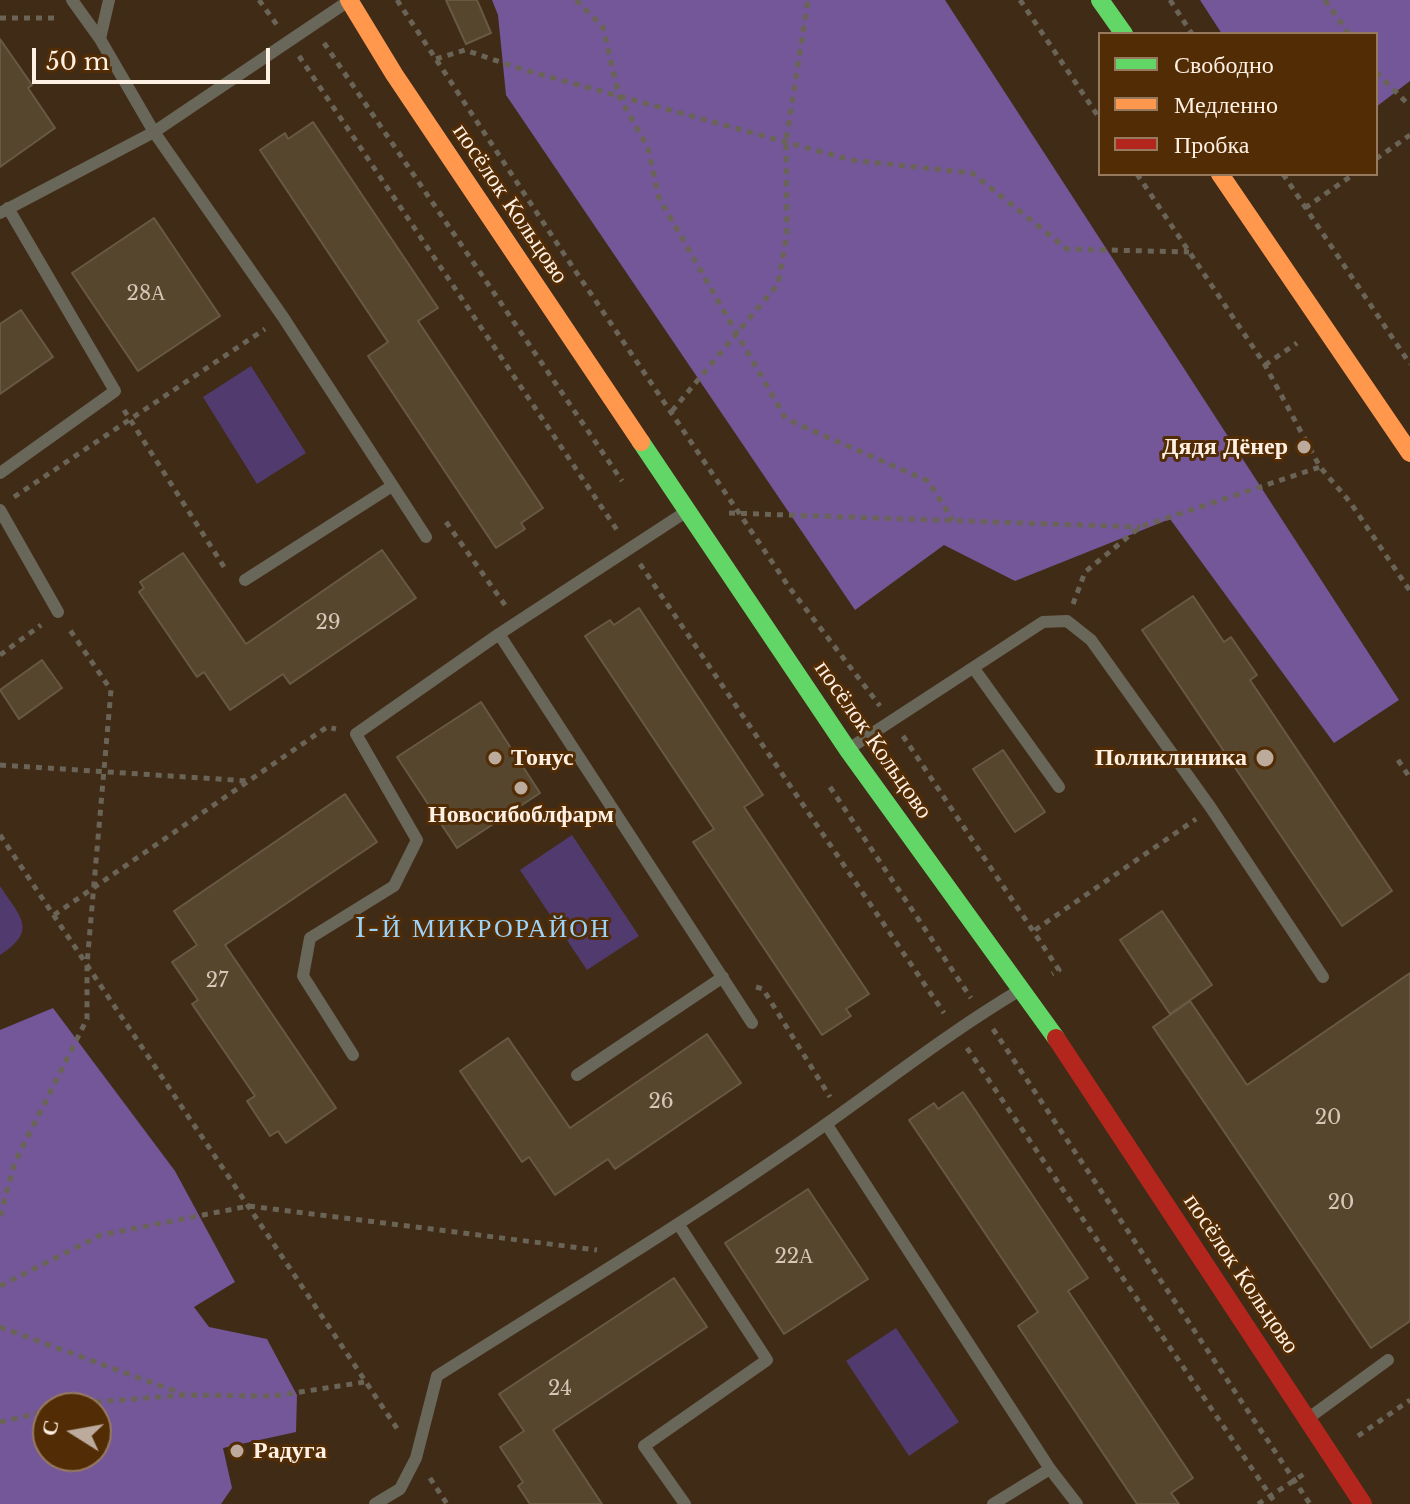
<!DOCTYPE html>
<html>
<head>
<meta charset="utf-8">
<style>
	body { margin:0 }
	#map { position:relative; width:1410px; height:1504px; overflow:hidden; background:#402b16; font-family:"Libre Baskerville",serif }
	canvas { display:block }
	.legend { position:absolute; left:1098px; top:32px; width:280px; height:144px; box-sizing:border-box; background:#522c04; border:2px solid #977a5e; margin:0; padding:10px 14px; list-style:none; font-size:24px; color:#fff0e4 }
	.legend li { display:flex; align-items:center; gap:16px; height:40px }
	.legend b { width:40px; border:2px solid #977a5e }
	.north { position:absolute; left:32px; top:1392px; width:80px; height:80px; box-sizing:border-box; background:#522c04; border:2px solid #977a5e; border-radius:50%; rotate:281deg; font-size:22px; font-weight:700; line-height:32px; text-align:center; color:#fff0e4 }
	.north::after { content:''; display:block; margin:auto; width:28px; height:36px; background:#bcab9c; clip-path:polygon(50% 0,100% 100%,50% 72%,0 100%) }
	.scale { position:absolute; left:32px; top:48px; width:238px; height:36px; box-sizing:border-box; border:4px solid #fff0e4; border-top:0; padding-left:10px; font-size:24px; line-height:28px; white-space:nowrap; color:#fff0e4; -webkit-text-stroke:6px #522c04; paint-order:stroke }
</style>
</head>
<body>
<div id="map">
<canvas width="1410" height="1504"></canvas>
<ul class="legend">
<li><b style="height:10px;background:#63d668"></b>Свободно</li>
<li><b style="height:10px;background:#ff974d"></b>Медленно</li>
<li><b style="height:10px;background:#b3261e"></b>Пробка</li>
</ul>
<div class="north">С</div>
<div class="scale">50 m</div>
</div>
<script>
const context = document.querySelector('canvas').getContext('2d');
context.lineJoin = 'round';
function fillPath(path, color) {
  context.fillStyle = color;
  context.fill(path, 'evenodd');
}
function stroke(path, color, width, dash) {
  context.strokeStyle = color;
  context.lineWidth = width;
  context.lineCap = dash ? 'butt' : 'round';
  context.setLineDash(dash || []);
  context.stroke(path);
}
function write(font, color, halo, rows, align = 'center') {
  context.font = font + ' "Libre Baskerville",serif';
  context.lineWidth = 6;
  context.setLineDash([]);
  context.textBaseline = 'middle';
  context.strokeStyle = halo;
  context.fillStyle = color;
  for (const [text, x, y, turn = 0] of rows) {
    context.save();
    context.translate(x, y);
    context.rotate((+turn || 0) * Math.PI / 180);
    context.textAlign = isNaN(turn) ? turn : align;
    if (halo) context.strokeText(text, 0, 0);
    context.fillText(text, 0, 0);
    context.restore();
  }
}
fillPath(new Path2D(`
	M251,366L306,453L257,484L203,397Z
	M572,835L639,936L587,970L520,870Z
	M0,886C20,917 39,930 0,955Z
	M896,1328L959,1422L909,1456L846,1361Z`), '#513a6d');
fillPath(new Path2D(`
	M492,0H945L1399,700L1334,743L1170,519L1015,581L944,545L855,610L506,95L498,15Z
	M1200,0H1410V81L1376,107V34H1222Z
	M53,1008L175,1171L235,1282L194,1307L209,1327L267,1339L297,1395L296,1432L223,1448L232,1488L221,1504H0V1030ZM96,1408V1456H48V1408Z`), '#735798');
const building = new Path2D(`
	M446,0H477L491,33L466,44Z
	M0,39L32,85L28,88L55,128L0,167Z
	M313,122L438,308L418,321L543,508L521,523L525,529L496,548L368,356L388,342L260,150L285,133L288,139Z
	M154,218L220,316L138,371L72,273Z
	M21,310L53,357L0,394V324Z
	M382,550L416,598L290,684L283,674L230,710L204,672L197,677L139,592L144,588L140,582L183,553L246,644Z
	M1193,596L1224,642L1231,637L1257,675L1250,680L1392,891L1342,926L1142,630Z
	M639,608L763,795L744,807L869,994L846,1009L851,1016L822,1035L693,842L714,829L585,636L610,620L614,625Z
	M42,660L62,688L19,719L0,690Z
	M481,702L540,793L457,848L397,757Z
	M1003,750L1045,812L1015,832L973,769Z
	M345,794L377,842L225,945L336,1108L286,1143L278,1131L270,1136L247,1101L255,1096L192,1004L198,1000L172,962L197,945L174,911Z
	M1162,911L1212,985L1170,1014L1120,940Z
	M1410,973V1321L1371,1348L1153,1027L1190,1001L1247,1085Z
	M707,1034L741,1083L615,1169L608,1159L555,1195L529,1157L522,1162L460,1071L508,1038L570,1128Z
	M963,1092L1088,1278L1068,1291L1193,1478L1171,1493L1179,1504H1137L1018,1326L1038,1312L909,1120L934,1103L938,1109Z
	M808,1189L868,1279L784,1334L725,1243Z
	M674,1278L707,1327L553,1430L602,1504H530L518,1486L523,1482L500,1447L524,1431L499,1394Z`);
fillPath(building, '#56462e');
stroke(building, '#685945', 2);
stroke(new Path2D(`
	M259,0L277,25
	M397,0L564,254L789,587L880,706
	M576,0L603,27L619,96L648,148L659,198L786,419L928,481L953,520
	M1020,0L1100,119
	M1170,0L1192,34
	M1325,0L1349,34
	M0,18H58
	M324,43L622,481
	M299,56L619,533
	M436,59L465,50L521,69L851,160L972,173L1067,249L1189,252
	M1376,72L1410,106
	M1376,159L1410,135
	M1137,174L1265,365L1320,467L1350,502L1410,591
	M1283,174L1410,364
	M1305,208L1354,174
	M1265,365L1297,343
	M124,410L226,570
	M672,411L778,284L787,234L786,142L808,0
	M14,497L265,329
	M729,513L1140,527
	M446,522L505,605
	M640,564L944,1013
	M1073,604L1085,572L1140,527L1320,467
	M0,655L41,625
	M903,736L1059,970L1052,974
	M1398,760L1410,778
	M0,765L249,781
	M830,787L971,998
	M0,835L400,1433
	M54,915L327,727L336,729
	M1035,930L1196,819
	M756,987L763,989L830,1097
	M993,1029L1310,1504
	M967,1048L1276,1504
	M0,1216L15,1162L87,1019V964L111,690L70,630
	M0,1286L101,1235L249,1206L597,1250
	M0,1327L183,1394
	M60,1408L83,1403L185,1395L274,1396L365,1382
	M0,1422L48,1411
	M1358,1436L1410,1400
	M430,1478L447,1504
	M1258,1504L1304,1474`), '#6a6457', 5, [6, 6]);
stroke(new Path2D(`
	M72,0L100,39L154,132L283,317L426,537
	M100,39L109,0
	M0,213L154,132L347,2
	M0,473L115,391L8,208
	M0,510L58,612
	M245,580L392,486
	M499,634L752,1023
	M975,670L1059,787
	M850,748L1043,622L1067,621L1091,640L1211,808L1323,977
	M353,1055L303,976L310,938L394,886L417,840L356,734L499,634L684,513
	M577,1075L723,977
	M827,1125L1050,1469L1077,1504
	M679,1225L767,1360L644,1446L685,1504
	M1310,1417L1388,1360
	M375,1504L400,1489L416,1458L437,1376C552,1303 668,1233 780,1156C861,1102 936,1040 1020,990
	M993,1504L1050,1469`), '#686759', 12);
stroke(new Path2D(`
	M1100,0L1124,34
	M641,442L848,750L1056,1038`), '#63d668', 18);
stroke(new Path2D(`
	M349,0L394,74L641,442
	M1220,174L1410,453`), '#ff974d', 18);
stroke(new Path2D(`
	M1056,1038L1363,1504`), '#b3261e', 18);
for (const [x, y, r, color] of [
	[1304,447,8,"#bcab9c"],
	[495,758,8,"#bcab9c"],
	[1265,758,10,"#bcab9c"],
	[521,788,8,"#bcab9c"],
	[237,1451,8,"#bcab9c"]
]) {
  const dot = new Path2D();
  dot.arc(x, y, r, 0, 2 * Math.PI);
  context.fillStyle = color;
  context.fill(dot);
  stroke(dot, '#522c04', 3);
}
write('20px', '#d5c6b6', null, [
	["28А",146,294],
	["29",328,623],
	["27",217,981],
	["26",661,1102],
	["20",1328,1118],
	["20",1341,1203],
	["22А",794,1257],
	["24",560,1389]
]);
write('24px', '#fff0e4', '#522c04', [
	["посёлок Кольцово",510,204,56],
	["посёлок Кольцово",873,740,55],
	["посёлок Кольцово",1241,1274,56]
]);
write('bold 24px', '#fff0e4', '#522c04', [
	["Дядя Дёнер",1288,447],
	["Тонус",511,758,"left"],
	["Поликлиника",1247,758],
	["Новосибоблфарм",521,815,"center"],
	["Радуга",253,1451,"left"]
], 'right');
context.letterSpacing = '2px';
write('26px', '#9bd3fa', '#522c04', [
	["I-Й МИКРОРАЙОН",483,930]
]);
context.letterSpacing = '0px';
</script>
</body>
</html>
